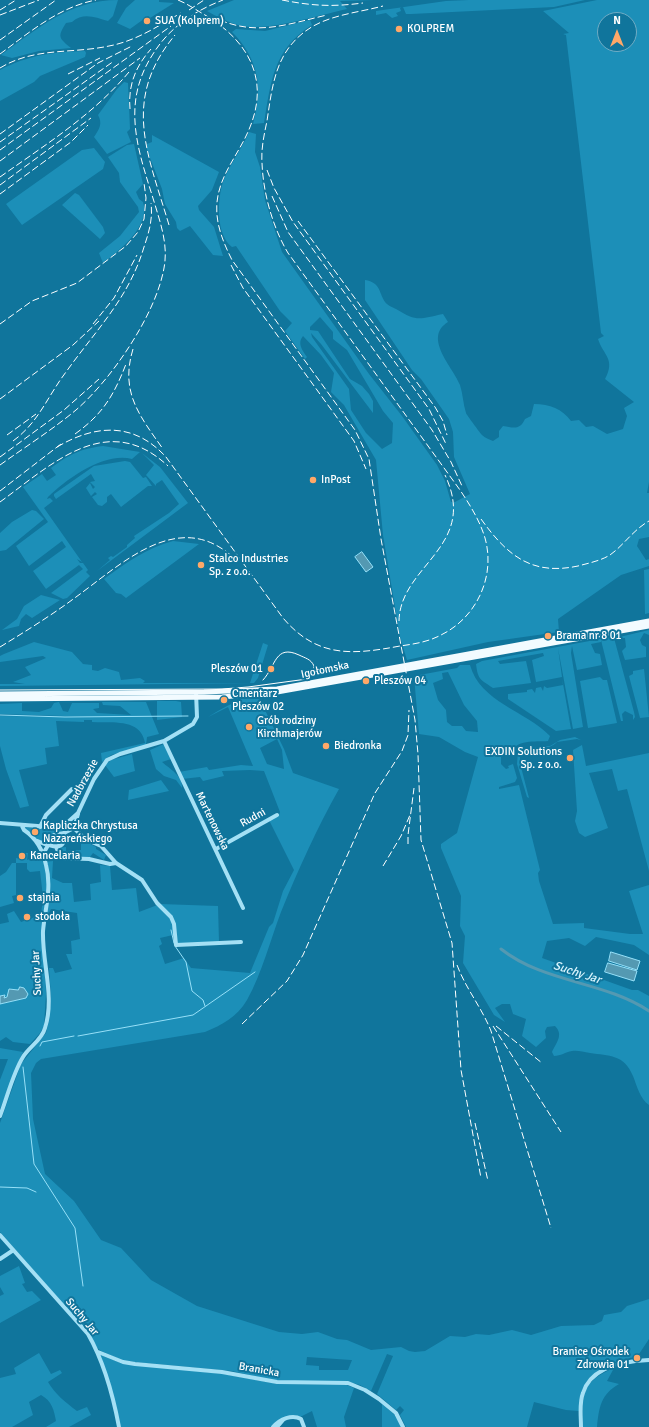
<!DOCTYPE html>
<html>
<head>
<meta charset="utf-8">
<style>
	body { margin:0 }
	#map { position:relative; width:649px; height:1427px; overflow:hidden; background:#10759c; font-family:Signika,sans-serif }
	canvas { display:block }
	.north { position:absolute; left:597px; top:12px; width:40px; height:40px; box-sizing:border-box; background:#10759c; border:1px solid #70acc4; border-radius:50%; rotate:0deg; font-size:11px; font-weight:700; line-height:16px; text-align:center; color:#fff }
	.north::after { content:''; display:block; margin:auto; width:14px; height:18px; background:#ffa868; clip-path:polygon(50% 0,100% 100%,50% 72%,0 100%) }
</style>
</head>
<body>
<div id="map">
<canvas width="649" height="1427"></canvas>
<div class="north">N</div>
</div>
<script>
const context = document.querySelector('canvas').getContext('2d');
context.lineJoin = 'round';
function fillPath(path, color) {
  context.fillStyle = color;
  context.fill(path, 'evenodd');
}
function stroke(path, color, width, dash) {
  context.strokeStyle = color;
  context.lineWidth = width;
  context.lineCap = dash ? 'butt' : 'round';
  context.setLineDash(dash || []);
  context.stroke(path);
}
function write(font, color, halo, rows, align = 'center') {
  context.font = font + ' Signika,sans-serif';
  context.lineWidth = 4;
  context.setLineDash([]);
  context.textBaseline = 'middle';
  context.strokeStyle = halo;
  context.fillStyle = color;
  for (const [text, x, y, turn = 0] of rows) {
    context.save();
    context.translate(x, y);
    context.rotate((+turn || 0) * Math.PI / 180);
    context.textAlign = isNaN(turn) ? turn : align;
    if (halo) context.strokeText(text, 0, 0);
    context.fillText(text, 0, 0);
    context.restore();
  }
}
fillPath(new Path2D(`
	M118,0L113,16L108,21C95,17 83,12 72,22L66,23C57,37 59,38 71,48L39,51L12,58L1,55C37,29 70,0 118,0Z
	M135,0H159V2L174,3L150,18L148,16L130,29L117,23L126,8Z
	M234,0H374L340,1L347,9C319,15 265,33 238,25C227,22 216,16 207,11Z
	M469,0H585L554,7L411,14H406L403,7L400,8L401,11L396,13L398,16L392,18L386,13L376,15V11L446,1Z
	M597,0H649V482L647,493H649V537L639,539L637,546L646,560L649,559V566L621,575L558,619L559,632L488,642L407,660L400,637L383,535L376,460L344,405L331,392L334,373L321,355L303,336C297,343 302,350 307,357L305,359L285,331L292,323L280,311L236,246L232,247C216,235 217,200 223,182C229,165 242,149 249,132L256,134L255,152L260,167L265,200L282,252L369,374L402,416L437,465L445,481L451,502H455L470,494L454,457L453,432L449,419L421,379L412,370L365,300V280C381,283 378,291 385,302C387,305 392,307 396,309C417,322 419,319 443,314L448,322C422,338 454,368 460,385C463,394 463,404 466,413C466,414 481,434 482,435C485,438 489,439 493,441L499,437V431L503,426C514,428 520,430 525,419L531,416L534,404C550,404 562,409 571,421L579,420L586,427L593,426L607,434L623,429L627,416L624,408L634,402L605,379C616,359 603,355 598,339L604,336L601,333L566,35L563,34L569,33L543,11ZM605,20H629V44H605ZM320,317L333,332V339L347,350L383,411L393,423L392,443L382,449L366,433L351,410L349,389L312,337L311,333L321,344L373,413V401L369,394L362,386L350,379L318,331L310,330V327Z
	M310,20L312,25C273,49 271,82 264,123L253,124C263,88 259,59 232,32L236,29L265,31Z
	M85,51L86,53L85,57L40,76L34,82L0,101V70C28,55 54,52 85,51Z
	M124,82L128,83L130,129L127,132L131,142L107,154L94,137C99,129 103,124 98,115L117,89Z
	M152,135L219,172L212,190L198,206L199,210L214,227L223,256L213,255L190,226L180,231L177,228L176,222L165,204L162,189L147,150V144L152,142Z
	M134,144L143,184L136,192L139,199L143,202C151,226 119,251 103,263L99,253L120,236L139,212L138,207L120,182L119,173L108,157L127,145Z
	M94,148L105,162L103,169L22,225L6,204L82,150Z
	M75,193L79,195L103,227L105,233L100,239L62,205Z
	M103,446L140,452L132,459C104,452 68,478 48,497L47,499L50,498L53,501L44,508L82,562L77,559L80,563H83L88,570L86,572L90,576L67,598L63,599L51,593L83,569L79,565L46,589L33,571L66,547L62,541L29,566L16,546L48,522L23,487L42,474L47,481L56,475L51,468C70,454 80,449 103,446Z
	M142,453L160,467L188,503L97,571L110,560L108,558L111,556L113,557L127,547V545L135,538L134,536L169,513L179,504L162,480L156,484V486L146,475L154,465Z
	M125,461L130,462L143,478L146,477L152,486H148L121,507L111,494L107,497V502L102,506L98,505L92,497L97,494L95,492L91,496L86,488L90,483L93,489L95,487L90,482L95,481L91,474L56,499L54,496V494L94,466Z
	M32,510L36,511L44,519L6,550L0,551V533L12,522Z
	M173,541L199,544L126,598L121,594L116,593L104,579C126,563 146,548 173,541Z
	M649,569V613L645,614L644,570Z
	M41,595L60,600L32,618L26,614L21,619L19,626L2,630L17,619L24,606Z
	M649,630V635L644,633L640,640L642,645L646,647V657L625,660L622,651L626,647L625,638H614L634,712L635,717L633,720V715L625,711L622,714L623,721H621L601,640V642L591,644L595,653L600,654L602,665L577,670L572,646L571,653L583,727L573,729L558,648L562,677L536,682L532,660L544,656L543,653L498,661L500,664L526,661L531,683L493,688C480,679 478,680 476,664L482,661L611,637V639Z
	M34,642L72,652L83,664L92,665V670L98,671L105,668L119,672L121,680L140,678L145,681L143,683H250L263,643L268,645L258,678L254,683L0,686V684H25L13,682L31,675L25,667L46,658L43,656L0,662V656L4,654Z
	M460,665H470C480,702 526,711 550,736L548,741C536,742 514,739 511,754L501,755V764L506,769L509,768L508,766L513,764L517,778L515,782L499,787V789L519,785L540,870L538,873L539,881L553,924L584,923V928L630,934H643L629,891L649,885V955L634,945L596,937L585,946L569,938L547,941L542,958L632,990H638L649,996V1105C640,1099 637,1086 633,1076C624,1054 609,1056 590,1053C583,1052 578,1050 572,1051C565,1052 561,1056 554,1056L552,1052C556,1043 564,1035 555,1026L547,1027L545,1031L546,1038L536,1047L522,1036L526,1019L513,1014L510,1004H502L495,1008L505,1022L494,1015L463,963L465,936L460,926L461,896L441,848V844L457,833L478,757L465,752L439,737L419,734L414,676L457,668ZM448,672L464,705L477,721L478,732L466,731L462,726H452L447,722L446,710L438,700L433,683L443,679L442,673Z
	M644,669L649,717L640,718L629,676L633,674V671Z
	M600,677L603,680H607L617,723L588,728L580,681Z
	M562,678L571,729L556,731L508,699V694L527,692V690L532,689L535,693L536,688L541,687L543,691L544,686L547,688L563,685Z
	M254,698L262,700V704L284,749L293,773L339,789C317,828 298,870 281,912C270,941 262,973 247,1000C237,1017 222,1025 205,1032L41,1059L36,1063L31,1073L33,1119L45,1174L74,1201L101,1240L121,1248L151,1280L197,1306L279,1332L302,1334L318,1332L337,1339L347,1340L371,1350L401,1347L409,1351L415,1352L425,1351L450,1336L465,1337L476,1334L489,1335L512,1330L531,1335L561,1326L594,1325L602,1321L604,1315L621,1312L627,1306L649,1299V1339L637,1357C618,1359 593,1369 584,1386C580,1393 580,1403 579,1411L566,1410L534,1402L527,1427H406L400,1415L404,1410L400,1406L396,1410L377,1394L393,1356L387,1354L371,1391L360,1385L349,1382H280L232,1371L124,1361L101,1351L96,1347L90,1335L0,1232V1123L21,1064L46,1033L49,1021L51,997L49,968H53L55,973L72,969L66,954H72L71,941L80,939L77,913L51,909L44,922L46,994L44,1026L40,1033L30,1044L13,1042L6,1037L0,1041V1004L26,998L18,990L4,998L5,995L0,996V924L9,922L7,914L14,911L21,922L41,915L43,897L40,871L30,872L27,869V863H16V895L12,896L14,903L0,907V876L6,872L12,863H16V858L25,860L26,853H28L27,860L40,855L43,862L53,861L52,878L63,883H72L74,902L91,900L90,884L101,882L100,865L110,866L112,890L136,888L139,912L160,904L218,906L219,942L177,944L176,930L170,919L173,924V935L160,938L162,944L159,946L165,964L184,958L191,968L250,973L269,927L273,923L283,891L294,870L269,820L279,815L280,812L264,771L250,770L222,771L224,776L203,781L200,777L182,779L179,772L207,767L209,770L241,765L253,766L228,707L208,717C215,713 235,700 241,702L240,699ZM277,739L282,750L284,769L267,764L260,748ZM307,1357L351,1360H352L348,1370H319V1366L306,1365Z
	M157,701H189H176L181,702L182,717L157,720Z
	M59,702L63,711L68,712L72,703H99V708L93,709L97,713L131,715L120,706L103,705L102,702H146L159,734L147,737L146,745L111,755L102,762L101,753L145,743C141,718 112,723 92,722V720H84V722L56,721L59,746L45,748L47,764L19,770L29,806L20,808L6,769L0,746V716L97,717L0,714V704L22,703V711L39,712L51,708L54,703Z
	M575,737L581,740L577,739L557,742C549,751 533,747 521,750L520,753V763L529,798L527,797L517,764L518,751L527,748L550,746L560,740Z
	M164,744L171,759L162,762C170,769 183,776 182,788L176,780L164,776L156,769L150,750Z
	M582,745L586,766L649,753V871L627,789L618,791L612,769L589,773L608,828L585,837L579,833L575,821L577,811L573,750Z
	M132,754L135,771L114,777L105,765L111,760Z
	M161,780L169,791L128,800L129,790Z
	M63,825L70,828L65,831L53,833L47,843L36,839L24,829V827L48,829Z
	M81,839L96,847V849L106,855L104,860L93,853L90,857H62L58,849L59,848L66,847V851L81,850Z
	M0,1048L23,1052L0,1109V1080L8,1059H0Z
	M19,1266L25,1283L22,1284L27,1292L32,1291L41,1300L0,1323V1296L4,1294L0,1287V1276Z
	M39,1353L51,1374L60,1370L62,1373L48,1382C55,1394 65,1402 77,1411L87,1407L91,1415L69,1427H46L56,1421C54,1410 52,1401 41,1395L29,1402L33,1415L12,1427H0V1378L16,1374L14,1368Z
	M100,1355L121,1363L223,1374L278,1384L347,1385L354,1388L344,1417L346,1427H317L312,1411L300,1417L293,1415L271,1427H120Z
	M614,1368L607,1381L619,1384C601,1394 599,1407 597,1427H583C582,1394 581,1382 614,1368Z
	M382,1404L395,1415L402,1427H382Z`), '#1c8fb8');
const water = new Path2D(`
	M362,552L373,567L366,572L355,557Z
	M611,952L640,961L637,970L609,961Z
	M608,963L637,971L634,981L605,972Z
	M20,987L24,988L28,994L26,998L0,1004V996L5,995L4,998L7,997L9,989L18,990Z`);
fillPath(water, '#5499b2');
stroke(water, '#96e0f8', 1);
stroke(new Path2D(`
	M0,715L65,717L188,716
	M171,930L174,943
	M175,946L186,962L192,991L203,1000L205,1006
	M78,1036L193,1015L255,972
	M40,1046L42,1042L74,1036
	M23,1067L34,1164L75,1228L83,1286
	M0,1187L27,1188L36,1192`), '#96e0f8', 1);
stroke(new Path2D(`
	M501,949C544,983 604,981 649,1011`), '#5499b2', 3);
stroke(new Path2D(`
	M164,741L243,908
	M0,823L50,827L68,822L78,813L94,779L107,760L120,754L164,741L193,724L197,717L196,692
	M64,823L74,828L85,839L101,846L116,863L142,880L157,903L171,917L174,924L176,945L241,942
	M40,827L46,815L72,789
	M37,841C48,845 67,854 64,833L74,828L78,814
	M56,847L61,858L89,859L110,864L116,863
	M216,849L277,815
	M43,854L54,835L64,833
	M0,1116C7,1098 13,1073 23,1057C29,1047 42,1040 45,1028C55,997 42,963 43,931C45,909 52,887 46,865C43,850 36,838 24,830L22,826
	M0,1235L88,1334C104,1362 113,1395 119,1427
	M0,1259L12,1251
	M98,1352L123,1362L135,1364L222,1372L277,1382L348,1383L365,1390L379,1399L396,1413L403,1427
	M273,1427C280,1419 292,1414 301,1419L304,1427
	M277,1427L283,1420
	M581,1427C581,1416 579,1403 583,1393C591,1366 626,1361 649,1360`), '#a4e0f5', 4);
stroke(new Path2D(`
	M0,694L204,692L277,689L649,621
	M0,699L222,697L277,692L649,626`), '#f2fbff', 5);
stroke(new Path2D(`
	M0,690L222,689L248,687L307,679L313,674L314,666C311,659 305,658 299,655C275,644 276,666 263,680`), '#fff', 1);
stroke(new Path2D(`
	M178,0C188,4 196,10 205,15C247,40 270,78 250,127C240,153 220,173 217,202C215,223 223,242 232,260L355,430L369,459L381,539L415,720L418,754L421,840L452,943L461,1070L481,1178
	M282,0C313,6 332,7 363,3
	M0,10L16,0
	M189,10L204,0
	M0,15L39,0
	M220,20C258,36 288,24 327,15
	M0,40L56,0
	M0,54C30,32 59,7 96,0
	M0,68C34,47 72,54 109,46C136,41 158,26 181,13
	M68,74L100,58
	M130,109C128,86 135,67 151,49
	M0,134L98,63L132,46
	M0,142L114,61
	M0,150L171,26
	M0,161L140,58
	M267,170L274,188L293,222L429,409L446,444
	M0,177C45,145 93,115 129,72
	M0,185L91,118
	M0,194L71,142L88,125
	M272,196L288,232L432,430L451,462L462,486
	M298,221L435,407L443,421L447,435
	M169,225C148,154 121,100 175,35
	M231,265L243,288L354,441L366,469
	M0,324L32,301L77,283L126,246L138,232L144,219L146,198L144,183
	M93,324L114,298L137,255
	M133,349C120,392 139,415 163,449
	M0,399L73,345L99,321
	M75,434C103,414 114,395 126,364
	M7,435L36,414
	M13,441C39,422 47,397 66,372C96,330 129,298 144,247C149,232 153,219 151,203
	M57,447C96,424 134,422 166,457L283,618C317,658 352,655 400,646C414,644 428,642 441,635C476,618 496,577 485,538C480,521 470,505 460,490L288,253C273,228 263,193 262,163C261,149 264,135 267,121C272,88 275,55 303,33C325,15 357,13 383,6
	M0,457L64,410L99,379
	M0,465C25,447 52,430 76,410C112,379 156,314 164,268C168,247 162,228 156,208C140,155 119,106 153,54C169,28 194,11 223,0
	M0,491L61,444
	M0,502C51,465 107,409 168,466
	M481,519C507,555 531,576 578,566C589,563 600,561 610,555C624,545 633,530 649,521
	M399,621C400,565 479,547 445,475
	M0,647C26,631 52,615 76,597C123,563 181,505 237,561
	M408,844V835L414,788
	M383,866L401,836L410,815
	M457,965C466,989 482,1008 491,1031L551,1228
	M242,1024L287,981L303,955L375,793L402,751L408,735L409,710
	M493,1026L561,1132
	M496,1026L542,1063
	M475,1123L488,1181`), '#fff', 1, [7, 3]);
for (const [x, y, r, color] of [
	[147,21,4,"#ffa868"],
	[399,29,4,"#ffa868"],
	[313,480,4,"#ffa868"],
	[201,565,4,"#ffa868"],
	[548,636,4,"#ffa868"],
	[271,669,4,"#ffa868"],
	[366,681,4,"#ffa868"],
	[224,700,4,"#ffa868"],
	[249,727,4,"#ffa868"],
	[326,746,4,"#ffa868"],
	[570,758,4,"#ffa868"],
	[35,832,4,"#ffa868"],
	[22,856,4,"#ffa868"],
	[20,898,4,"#ffa868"],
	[27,917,4,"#ffa868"],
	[637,1358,4,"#ffa868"]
]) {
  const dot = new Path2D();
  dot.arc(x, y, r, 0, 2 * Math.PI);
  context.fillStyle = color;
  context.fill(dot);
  stroke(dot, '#10759c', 1.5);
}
write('11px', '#fff', '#10759c', [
	["SUA (Kolprem)",155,21],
	["KOLPREM",407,29],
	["InPost",321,480],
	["Stalco Industries",209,559],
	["Sp. z o.o.",209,572],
	["Brama nr 8 01",556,636],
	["Pleszów 01",263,669,"right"],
	["Pleszów 04",374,681],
	["Cmentarz",232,694],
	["Pleszów 02",232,707],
	["Grób rodziny",257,721],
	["Kirchmajerów",257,734],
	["Biedronka",334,746],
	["EXDIN Solutions",562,752,"right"],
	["Sp. z o.o.",562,765,"right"],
	["Kapliczka Chrystusa",43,826],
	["Nazareńskiego",43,839],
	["Kancelaria",30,856],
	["stajnia",28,898],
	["stodoła",35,917],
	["Branice Ośrodek",629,1352,"right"],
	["Zdrowia 01",629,1365,"right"]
], 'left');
write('11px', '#fff', '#10759c', [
	["Igołomska",325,670,-12],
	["Nadbrzezie",83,783,-61],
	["Rudni",253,818,-29],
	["Martenowska",212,821,64],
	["Suchy Jar",37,973,-93],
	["Suchy Jar",82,1317,50],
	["Branicka",259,1370,10]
]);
write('italic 12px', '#d8f4fd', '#10759c', [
	["Suchy Jar",577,973,18]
]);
</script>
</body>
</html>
